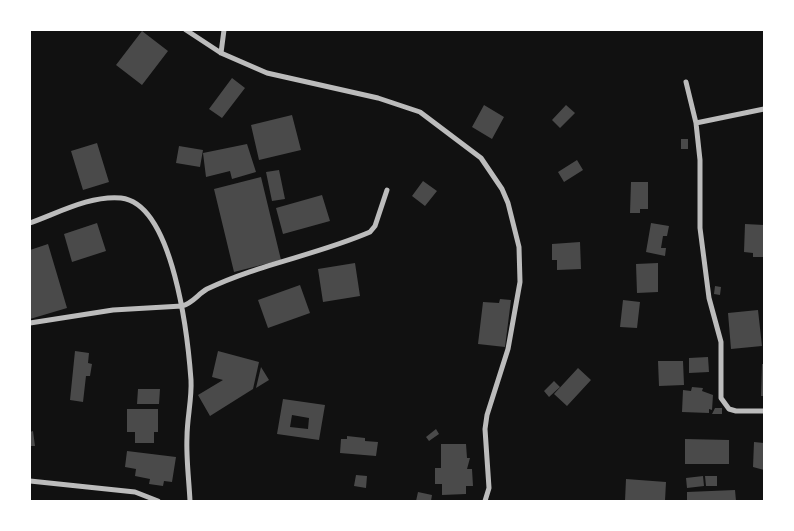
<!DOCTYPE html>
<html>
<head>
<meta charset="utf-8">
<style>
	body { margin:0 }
	#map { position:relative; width:794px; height:531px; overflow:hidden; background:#111; font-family:Spectral,serif }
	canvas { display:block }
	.frame { position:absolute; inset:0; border:31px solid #fff; pointer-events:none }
</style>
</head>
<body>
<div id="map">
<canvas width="794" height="531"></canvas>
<div class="frame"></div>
</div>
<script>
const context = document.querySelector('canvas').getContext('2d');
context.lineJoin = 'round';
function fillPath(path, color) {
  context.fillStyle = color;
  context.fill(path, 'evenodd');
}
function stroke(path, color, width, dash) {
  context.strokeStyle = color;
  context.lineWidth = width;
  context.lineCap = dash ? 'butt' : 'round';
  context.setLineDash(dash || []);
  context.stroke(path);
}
fillPath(new Path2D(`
	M142,31L168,51L142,85L116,65Z
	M232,78L245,88L222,118L209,109Z
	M484,105L504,117L492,139L472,127Z
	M566,105L575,113L560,128L552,120Z
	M292,115L301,150L259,160L251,125Z
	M681,139H688V149H681Z
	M97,143L109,182L83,190L71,151Z
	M247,144L256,172L232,179L230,171L206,177L203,153Z
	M179,146L203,150L200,167L176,163Z
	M577,160L583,170L564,182L558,172Z
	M279,170L285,199L272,201L266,172Z
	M261,177L281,260L234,272L214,189Z
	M423,181L437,191L425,206L412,196Z
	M631,182H648V209H640V213H630Z
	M322,195L330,221L283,234L276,208Z
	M97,223L106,251L72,262L64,234Z
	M651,223L669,226L667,236H663L661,248H666L665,256L646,252Z
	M745,224L764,225V257H753V253L744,252Z
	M580,242L581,269L557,270V260H552V244Z
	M48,244L67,308L30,319V250Z
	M355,263L360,296L323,302L318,269Z
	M658,263V292L637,293L636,264Z
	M300,285L310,313L268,328L258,300Z
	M715,286L721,287L720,295L714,294Z
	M500,299L511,300L505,347L478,344L483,302L499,303Z
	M623,300L640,302L637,328L620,327Z
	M758,310L762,346L731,349L728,313Z
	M75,351L89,353L88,363L92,364L90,376H86L83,402L70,400Z
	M218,351L259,362L253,389L210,416L198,395L223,380L212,377Z
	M708,357L709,372L689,373V358Z
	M658,361H683L684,385L659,386Z
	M762,364H764V396H761Z
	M261,367L269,380L256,388Z
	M578,368L591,380L567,406L554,394Z
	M554,381L560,387L549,397L544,391Z
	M692,387L703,388L702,391L713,395L712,410L709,409V413L682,412L683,390L691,391Z
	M138,389H160L159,404H137Z
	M283,399L325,405L319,440L277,434ZM292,415L309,418L308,429L290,427Z
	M715,408H722V414H712Z
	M127,409H158V432H154V443H135V432H127Z
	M436,429L439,434L429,441L426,437Z
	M33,431L35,446H30V432Z
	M347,436L365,438V441L378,442L376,456L340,453L341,439H347Z
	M685,439L729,440V464H685Z
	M754,442L764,443V470L753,467Z
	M441,444H466L467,458H470L467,469H472L473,486H466V494L442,495V484H435V468H441Z
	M127,451L176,457L172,482L164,481L163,486L149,484L150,479L135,476L136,469L125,467Z
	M356,475L367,476L366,488L354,486Z
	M703,476L704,486L687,488L686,478Z
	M705,476H717V486H706Z
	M626,479L666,482L665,501H625Z
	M735,490L736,501H687V492Z
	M418,492L432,495L431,501H416Z`), '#4a4a4a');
stroke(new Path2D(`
	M186,30L221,53L267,73L378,98L420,112L481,158L502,189L508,203L519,247L520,282L508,349L487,415L485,429L489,488L485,501
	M221,53L224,30
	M686,82L696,123L700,160V228L709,298L721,342V398L729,409L736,411H764
	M696,123L764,109
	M30,223C58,213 91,195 121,198C174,204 188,339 191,380C192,399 187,418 187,437C186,458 189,480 190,501
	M30,323L113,310L182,306C193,303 198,294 207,289C259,264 317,255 370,232L375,226L387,190
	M30,481L135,492L158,501`), '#bcbcbc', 5);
</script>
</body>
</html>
